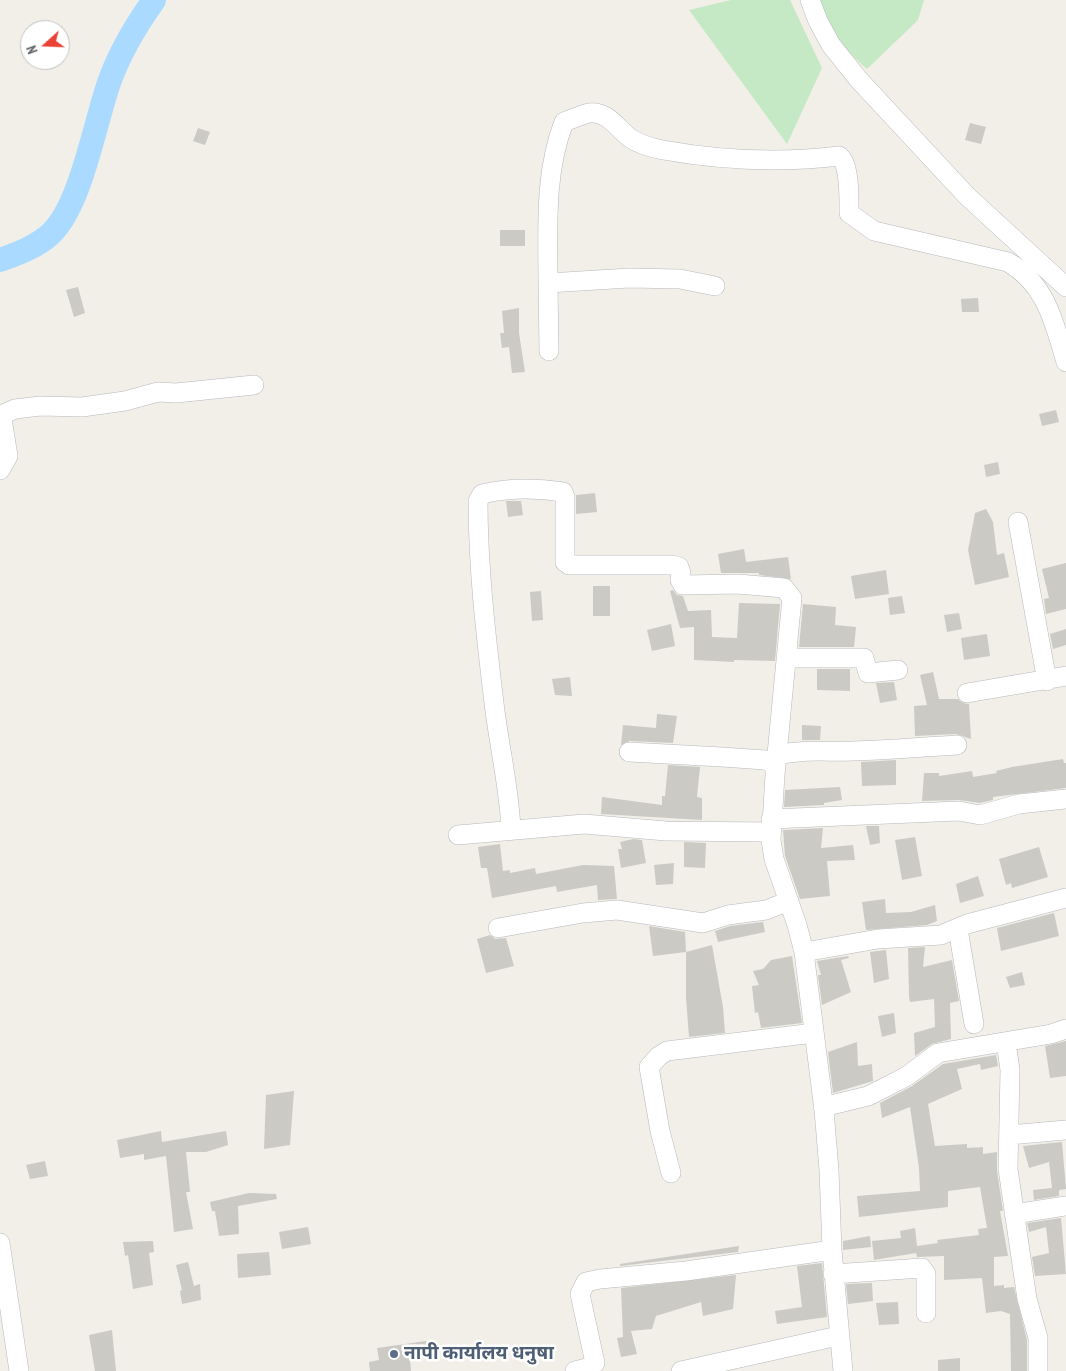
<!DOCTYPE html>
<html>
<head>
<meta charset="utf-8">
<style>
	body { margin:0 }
	#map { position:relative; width:1066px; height:1371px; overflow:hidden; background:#f1efe8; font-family:"PT Sans Narrow",sans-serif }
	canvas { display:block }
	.north { position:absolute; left:20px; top:20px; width:50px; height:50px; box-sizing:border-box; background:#fff; border:1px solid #bfc1c3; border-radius:50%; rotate:250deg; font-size:14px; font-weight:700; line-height:20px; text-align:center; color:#5f6368 }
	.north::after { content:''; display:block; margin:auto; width:18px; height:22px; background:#ea4335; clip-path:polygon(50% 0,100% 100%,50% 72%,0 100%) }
</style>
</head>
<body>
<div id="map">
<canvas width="1066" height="1371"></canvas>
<div class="north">N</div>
</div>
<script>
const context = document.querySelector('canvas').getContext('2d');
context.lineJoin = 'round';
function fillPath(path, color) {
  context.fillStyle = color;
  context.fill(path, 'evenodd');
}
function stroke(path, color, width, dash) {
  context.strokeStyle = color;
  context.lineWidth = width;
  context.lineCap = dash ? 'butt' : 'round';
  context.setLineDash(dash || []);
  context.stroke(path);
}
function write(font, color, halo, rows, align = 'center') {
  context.font = font + ' "PT Sans Narrow","Noto Sans Devanagari",sans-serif';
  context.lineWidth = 5;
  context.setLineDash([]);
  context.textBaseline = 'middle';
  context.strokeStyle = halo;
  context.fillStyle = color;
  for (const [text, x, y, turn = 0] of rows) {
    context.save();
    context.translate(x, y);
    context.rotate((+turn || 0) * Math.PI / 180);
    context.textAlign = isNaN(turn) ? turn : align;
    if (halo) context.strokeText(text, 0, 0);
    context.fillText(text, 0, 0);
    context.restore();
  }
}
fillPath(new Path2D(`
	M731,0H790L822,68L787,144L689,10Z
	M820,0H924L918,20L867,69C840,45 832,34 820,0Z`), '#c5e8c5');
stroke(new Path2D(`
	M0,260C17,254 33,248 47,237C81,211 95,120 110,80C120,52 137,24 154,0`), '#aadaff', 24);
fillPath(new Path2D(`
	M970,123L986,127L981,144L965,140Z
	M198,128L210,132L205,145L193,141Z
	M500,230H525V246H500Z
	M78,287L85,313L74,317L66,290Z
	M978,298L979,312H962L961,299Z
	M519,308V333L525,372L512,373L509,347L502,348L500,333H504L502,311Z
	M1056,410L1059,422L1042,426L1039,414Z
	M998,462L1000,474L986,477L984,465Z
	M595,493L597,512L576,514V495Z
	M506,501H521L523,515L508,517Z
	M986,509L993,522L997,555L1004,553L1009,577L975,585L968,550L975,513Z
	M744,549L746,562L788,557L791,579L759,575V573H721L718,554Z
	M1066,563V609L1046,614L1044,599L1049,598L1042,569Z
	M886,570L889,594L855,599L851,576Z
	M593,586H610V616H593Z
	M673,590L677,595L683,596L688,611L711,610L712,637L737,638L739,603L780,604L775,661L734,660V662L694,660V627L680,628L670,591Z
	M541,591L543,620L532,621L530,592Z
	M902,596L905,613L890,615L888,598Z
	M803,604L836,607L835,625L856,627L854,647H799Z
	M959,613L962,629L947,632L944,615Z
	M671,624L675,646L652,651L647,630Z
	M1066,629V645L1053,649L1050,634Z
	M987,634L990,656L964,660L961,638Z
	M817,669H850V691L817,690Z
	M933,672L939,699H958L963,703L969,704L971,739L956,734L915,736L914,706L927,705L920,675Z
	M570,677L572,696L555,695L552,679Z
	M894,682L897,700L880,703L876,683Z
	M657,714L677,716L673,743L630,741L621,745L623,725L656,728Z
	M802,725L821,726L820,740H802Z
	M1063,759L1064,763H1066V788L993,797V800L980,803L959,800L922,801L924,773H939V776L972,771L973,777L997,773L996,771L1012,767Z
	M896,760V785L862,786L861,762Z
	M668,765L700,767L697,797L702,798V820L601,814L602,797L662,805V796H665Z
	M840,787L842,800L824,803V805L784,807L785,790Z
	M866,826H879L880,843L870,845Z
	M823,828L821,848L853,845L855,860L827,861L830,896L800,899L785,856L783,830Z
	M915,837L922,876L902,880L895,840Z
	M633,839L642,840L646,863L621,868L618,849H622L620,842Z
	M684,842L706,843L705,868L684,867Z
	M500,844L503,871L510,870V873L535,868L536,874L583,865L614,866L617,899L598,900L597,885L557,892L556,886L492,898L487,868H481L478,847Z
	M1039,847L1048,877L1012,888L1011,883L1006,885L999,859Z
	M674,863L673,884L656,885L654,865Z
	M978,876L984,896L960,903L956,884Z
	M885,899L886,913L911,912L935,905L937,921L927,925L866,930L862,902Z
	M1054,913L1059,936L1001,951L997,928Z
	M763,922L765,932L718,942L715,931L730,926Z
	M649,926L685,932L686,952L653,956Z
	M490,935L495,939L506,938L514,966L486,973L477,939Z
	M712,945L723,1007L725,1033L689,1037L686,998V952Z
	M925,947L923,967L952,960L959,1001L950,1003L951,1039L932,1044L915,1056L914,1033L935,1027L934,999L910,1002L909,997L908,948Z
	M886,950L889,979L874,983L870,952Z
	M792,956L802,1023L761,1028L758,1012L755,1013L752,986L759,985L753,971L763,969L771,960Z
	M848,956L849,958L841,960L851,992L822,1005L818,975H821L817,961Z
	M1022,972L1025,985L1010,988L1006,977Z
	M894,1013L896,1033L882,1037L878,1016Z
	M1066,1041V1076L1050,1078L1045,1046Z
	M857,1042L858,1066L872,1064L873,1081L833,1093L828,1052Z
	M996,1055L998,1066L981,1070L980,1064L957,1069L962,1089L928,1104L935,1146L967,1144V1148L983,1147V1154L997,1152V1171L1003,1211H1000L1008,1256L994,1257V1286L1004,1285V1288L1014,1287L1027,1340V1371H1011L1010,1314L1001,1311L986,1313L982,1278L944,1280V1256L917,1257L916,1253L874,1260L872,1241L901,1238L900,1231L915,1228L917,1246L938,1243L937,1240L979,1235L978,1229L987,1228L980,1187L948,1191V1207L859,1217L857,1196L920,1191L919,1168L910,1107L882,1118L880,1103L912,1086L943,1064Z
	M294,1091L290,1145L264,1149L266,1095Z
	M161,1131L162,1142L226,1131L228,1145L206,1152H186L190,1192H186L193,1229L174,1232L166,1156L144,1160V1154L120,1158L117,1140Z
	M1062,1142L1066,1189L1059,1190V1196L1034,1200L1033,1190L1052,1188L1049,1162L1029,1168L1023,1146Z
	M45,1161L48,1176L30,1179L26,1165Z
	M249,1193L276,1194L277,1199L238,1206L239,1234L219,1236L215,1211H212L210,1202Z
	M1061,1218L1066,1274L1035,1276L1032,1257L1049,1253L1046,1227L1029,1232L1027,1223Z
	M308,1227L311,1244L282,1249L279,1232Z
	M870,1236L871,1247L843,1250V1241Z
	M153,1241L154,1252L149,1253L153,1285L133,1289L128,1255L125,1256L123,1242Z
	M739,1246L738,1252L620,1266V1264Z
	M269,1252L271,1275L238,1278L237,1254Z
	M188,1262L194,1286L200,1284L201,1300L182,1304L180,1291L182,1290L176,1265Z
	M822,1263L827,1317L777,1324L775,1311L802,1307L797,1266Z
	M736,1275L733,1309L703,1316L701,1302L656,1316L652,1329L631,1331L637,1354L621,1357L617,1338L623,1337L621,1288Z
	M872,1283L873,1301L848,1304L846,1284Z
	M898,1302L899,1324L879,1325L876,1303Z
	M112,1330L116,1371H95L89,1335Z
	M426,1341L427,1358L410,1360L411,1371H370L369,1362L379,1360L377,1348Z
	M960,1358V1371H938V1360Z`), '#cccac5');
const minor = new Path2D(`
	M810,0L818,21L831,45L859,80L967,196L1066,287
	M548,283C548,230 544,173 564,122C572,119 581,115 589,113C608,111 617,128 630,138C639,144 652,148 663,150C719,160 782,163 839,156C850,162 849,200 849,213L874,231L1008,262C1046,284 1054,322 1066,362
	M549,351L548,283L629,278L680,279L715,286
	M0,470L8,456L2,419L6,413L15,409L40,406L82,407L125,401L158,392L176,393L254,385
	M1018,522L1047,681
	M786,658H864L868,673L898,670
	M967,693L1066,676
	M629,752L722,757L765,760L776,765
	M777,755C805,749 825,752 853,751C888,750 922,747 957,745
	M771,819L959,811L980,815L1019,804L1066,799
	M511,829C509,786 499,746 494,703C486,636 478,569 478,501L482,494C508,488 537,488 563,492L565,497V562L569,565H672L679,567L681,573L680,580L683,585L738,584L784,588L792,598L775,775L771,840L774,859L797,925L804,952L824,1110L829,1170L832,1250L843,1371
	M458,835L584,824L666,831L771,832
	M498,928L583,913L617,910L703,923L728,915L766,910L789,901
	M958,929L974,1024
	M804,952L878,939L941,935L967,924L1066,898
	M1006,1042L1010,1070L1008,1169L1027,1299L1038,1338V1371
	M823,1107L868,1096L884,1088L907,1076L938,1053L1051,1034L1066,1029
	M1009,1135L1066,1130
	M671,1173L660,1131L649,1067L659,1056L667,1051L814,1033
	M1014,1214L1066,1206
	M0,1243L19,1371
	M833,1274L922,1268L926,1274V1313
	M575,1371L591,1367L595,1363L580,1294L586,1282L600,1279L686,1271L832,1250
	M681,1371L838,1336`);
stroke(minor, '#b5b8bc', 20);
stroke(minor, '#fff', 19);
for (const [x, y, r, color] of [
	[394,1354,5,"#5c6f8a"]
]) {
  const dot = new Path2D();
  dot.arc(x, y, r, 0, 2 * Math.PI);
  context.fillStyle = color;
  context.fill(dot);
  stroke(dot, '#fff', 2);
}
write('bold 19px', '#4e5e75', '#fff', [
	["नापी कार्यालय धनुषा",404,1354]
], 'left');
</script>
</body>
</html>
